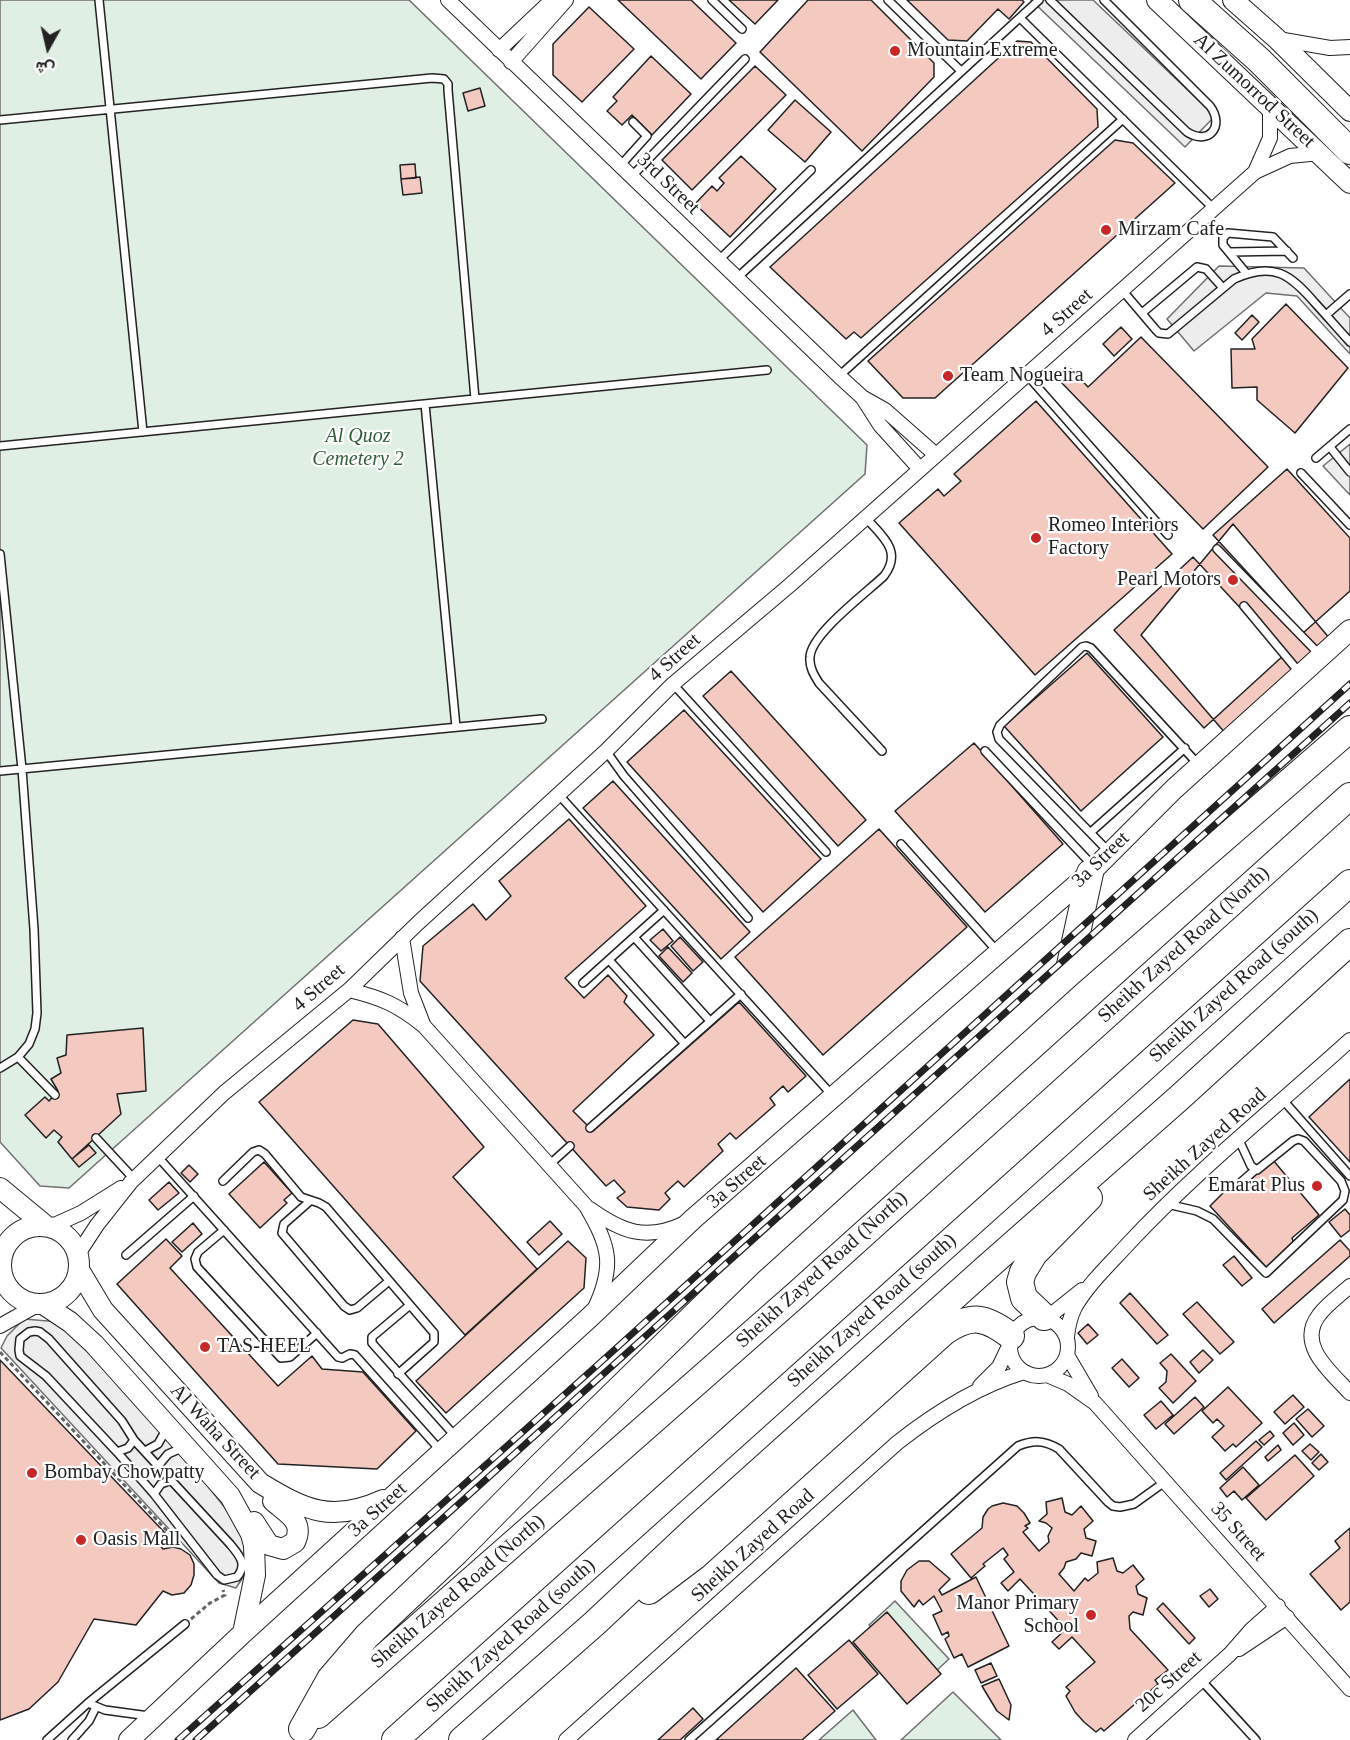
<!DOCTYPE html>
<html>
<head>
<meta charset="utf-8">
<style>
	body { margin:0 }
	#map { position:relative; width:1350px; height:1740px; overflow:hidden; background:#fff; font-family:Georgia,Vazirmatn,serif }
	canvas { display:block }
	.north { position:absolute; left:18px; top:18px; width:60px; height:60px; -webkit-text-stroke:4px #fff; paint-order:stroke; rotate:188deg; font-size:16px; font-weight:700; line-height:24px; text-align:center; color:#222 }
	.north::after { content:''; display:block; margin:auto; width:21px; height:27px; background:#222; clip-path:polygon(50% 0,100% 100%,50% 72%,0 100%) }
</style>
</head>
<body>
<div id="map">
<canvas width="1350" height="1740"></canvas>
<div class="north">ش</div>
</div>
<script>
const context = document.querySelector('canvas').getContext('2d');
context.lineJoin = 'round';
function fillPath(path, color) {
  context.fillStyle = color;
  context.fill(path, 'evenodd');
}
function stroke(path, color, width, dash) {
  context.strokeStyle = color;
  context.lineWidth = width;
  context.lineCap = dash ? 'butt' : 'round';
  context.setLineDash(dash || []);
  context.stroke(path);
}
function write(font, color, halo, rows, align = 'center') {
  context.font = font + ' Georgia,serif';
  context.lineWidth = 4.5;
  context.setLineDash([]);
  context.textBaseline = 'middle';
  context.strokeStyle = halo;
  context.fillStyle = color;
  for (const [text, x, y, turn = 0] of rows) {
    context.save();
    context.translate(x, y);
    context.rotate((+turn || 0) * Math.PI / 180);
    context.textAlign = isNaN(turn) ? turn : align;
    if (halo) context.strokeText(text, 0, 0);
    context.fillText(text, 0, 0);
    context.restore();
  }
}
const green = new Path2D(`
	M0,0H409L867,445L865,474L69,1188L40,1186L0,1142Z
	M895,1601L949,1659L922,1684L869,1625Z
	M953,1692L1001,1740H901Z
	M853,1710L876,1740H819Z`);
fillPath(green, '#e0efe3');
stroke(green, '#6f6f6f', 1.5);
const parking = new Path2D(`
	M1031,0H1093L1215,116L1185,147Z
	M1219,266L1304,268L1350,318V354L1297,296L1266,293L1194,351L1167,319Z
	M1350,444V495L1323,466Z
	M24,1319L60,1322L185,1458L242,1529L249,1568L236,1588L219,1583L1,1348L7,1336Z`);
fillPath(parking, '#ededed');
stroke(parking, '#6f6f6f', 1.5);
const building = new Path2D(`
	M618,0H691L736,43L701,79Z
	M729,0H778L755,24Z
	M808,0H871L934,63V77L862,151L760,52Z
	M907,0H1022L1024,2L1009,19L998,9L967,41L948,40Z
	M589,7L634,49L582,102L553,75V44Z
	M1017,41L1031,42L1097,109L1098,127L861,338L854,332L846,339L770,267Z
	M651,56L691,94L652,135L632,115L622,125L607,111L617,101L613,97Z
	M755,66L786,95L692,190L662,160Z
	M480,88L485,106L468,111L463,93Z
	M795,100L831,132L805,162L768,130Z
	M1115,140L1133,143L1175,183L935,398H903L868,361Z
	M741,156L776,189L730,237L695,204L712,186L717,191L724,183L719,178Z
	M415,164L416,178L401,179L400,165Z
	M420,177L422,193L403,195L401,179Z
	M1286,304L1348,368L1295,433L1257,400V387L1232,388L1231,349H1255L1252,339Z
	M1252,315L1259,322L1242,340L1235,333Z
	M1121,327L1132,339L1114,356L1103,344Z
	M1141,337L1268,467L1203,529L1059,380L1071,369L1088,387Z
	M1036,401L1172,554L1035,675L899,523L938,489L944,496L961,481L954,474Z
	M1287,469L1350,538V591L1303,633L1213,535Z
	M1233,524L1331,640L1226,734L1141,635Z
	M1193,557L1284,655L1204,728L1114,630Z
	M1087,653L1163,737L1081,811L1004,726Z
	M731,671L866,820L838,846L703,696Z
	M684,710L821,859L763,912L627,762Z
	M974,743L1063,844L985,912L895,811Z
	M613,781L750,932L721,959L583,808Z
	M569,819L646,906L565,978L584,998L608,975L627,996L624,1002L654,1035L573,1111L593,1131L739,1002L806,1076L788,1092L783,1086L770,1098L775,1105L736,1139L730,1133L718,1144L723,1151L684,1187L678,1181L665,1193L670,1199L659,1210L627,1207L617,1198L625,1192L614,1180L606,1186L420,981L423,946L473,904L486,920L511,896L499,881Z
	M879,829L967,927L823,1055L735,957Z
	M663,929L673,941L661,951L650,940Z
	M680,937L703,962L693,971L671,946Z
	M668,947L692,973L683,982L659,956Z
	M353,1020L378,1024L484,1147L453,1177L537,1269L465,1335L259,1102Z
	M143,1028L146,1091L117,1094L121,1114L72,1159L58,1142L62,1137L54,1130L46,1138L25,1115L45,1097L49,1101L58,1091L51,1079L61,1073L57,1058L66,1055L67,1035Z
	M1350,1079V1162L1309,1117Z
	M89,1145L96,1153L79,1167L72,1159Z
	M1273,1160L1319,1215L1292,1238L1294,1244L1267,1268L1210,1206L1235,1181L1243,1186Z
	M264,1162L292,1193L284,1200L287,1203L260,1228L229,1194Z
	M189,1165L198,1174L190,1182L181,1173Z
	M169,1182L179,1193L158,1210L149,1200Z
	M1345,1209L1350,1215V1230L1341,1237L1329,1222Z
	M550,1221L562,1234L539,1255L527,1242Z
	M193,1223L202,1234L182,1252L172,1242Z
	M166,1239L182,1256L170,1268L278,1386L312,1356L322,1369L363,1372L416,1431L377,1469L278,1464L117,1284Z
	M1340,1240L1350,1251V1256L1274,1323L1262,1309Z
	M568,1241L586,1258L584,1288L446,1413L416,1381Z
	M1234,1256L1252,1278L1242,1286L1223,1265Z
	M1130,1293L1168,1335L1157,1344L1120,1303Z
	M1197,1302L1234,1342L1220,1354L1183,1314Z
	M1088,1324L1098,1335L1087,1344L1078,1333Z
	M1203,1350L1213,1360L1199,1373L1190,1362Z
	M1171,1354L1196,1381L1173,1403L1159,1388L1166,1382L1167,1371L1160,1363Z
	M1122,1359L1139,1378L1129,1387L1112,1368Z
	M0,1360L167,1535L159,1544L163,1549L173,1547L181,1549L190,1555L194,1564V1575L191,1585L184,1593L172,1595L163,1591L136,1625L94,1619L58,1682L29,1709L0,1720Z
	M1228,1387L1262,1423L1236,1447L1233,1444L1225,1451L1212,1437L1224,1426L1217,1419L1213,1423L1202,1411Z
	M1293,1395L1304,1407L1285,1424L1274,1412Z
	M1195,1397L1204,1407L1174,1434L1165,1424Z
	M1161,1401L1173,1415L1156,1429L1144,1415Z
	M1308,1409L1324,1426L1312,1437L1296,1419Z
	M1294,1423L1304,1435L1293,1445L1283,1433Z
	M1270,1431L1274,1436L1264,1445L1259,1440Z
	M1256,1441L1262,1447L1226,1480L1220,1473Z
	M1310,1444L1319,1452L1311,1460L1302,1451Z
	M1278,1445L1281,1450L1268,1461L1265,1457Z
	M1321,1454L1328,1462L1319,1470L1312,1463Z
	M1295,1455L1314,1476L1266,1520L1246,1498Z
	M1243,1467L1259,1485L1242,1500L1234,1491L1227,1497L1220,1488Z
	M1062,1498L1065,1512L1072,1515L1081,1506L1093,1521L1084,1529L1086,1538L1096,1541L1092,1556L1081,1553L1076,1559L1066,1562L1064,1568L1059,1574L1074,1591L1085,1578L1088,1581L1098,1573L1097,1562L1113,1558L1117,1571L1123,1573L1133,1565L1144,1579L1136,1586L1138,1594L1147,1598L1143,1615L1133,1612L1129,1616L1130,1629L1168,1670L1155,1680L1158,1684L1104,1731L1101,1728L1096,1732L1084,1722L1075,1712L1066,1696L1070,1691L1066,1687L1095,1662L1072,1637L1059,1649L1052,1642L1066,1629L1020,1579L1008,1591L1001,1583L1014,1572L1004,1559L1008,1555L1003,1548L983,1564L985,1566L971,1578L951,1554L982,1528L983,1517L988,1509L992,1506L1003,1503L1017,1506L1024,1513L1030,1523L1025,1526L1028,1528L1023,1532L1039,1551L1049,1542L1048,1536L1052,1528L1046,1523L1039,1521L1047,1514L1046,1502Z
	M1350,1528V1602L1341,1610L1310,1574L1340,1548L1335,1541Z
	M919,1561H929L950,1579L939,1590L942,1595L976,1577L1009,1646L968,1667L962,1654L954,1658L945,1639L949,1636L948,1632L942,1635L933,1615L942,1611L934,1596L923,1605L919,1600L914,1607L901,1591V1581L907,1570Z
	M1210,1589L1218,1599L1209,1607L1200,1596Z
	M1163,1603L1195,1638L1189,1644L1157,1609Z
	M887,1612L941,1674L907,1704L853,1642Z
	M849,1640L878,1674L837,1709L808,1675Z
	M991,1663L997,1676L981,1683L975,1670Z
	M796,1668L835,1711L802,1740H716Z
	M999,1679L1011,1705L1009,1720L997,1711L982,1686Z
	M693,1708L703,1719L680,1740H658Z`);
fillPath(building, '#f3c9c0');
stroke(building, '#222', 1.5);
const lane = new Path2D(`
	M99,0L143,432
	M712,0L742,29
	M888,0L961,71
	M1050,0L1187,132C1209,146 1225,126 1210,106L1104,0
	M1020,18L1214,209
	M0,120L432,78L444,79L448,84V90L475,399
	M620,166L647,136L633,122
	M632,176L745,59
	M1230,252L1287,251
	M719,260L811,170
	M1246,273L1223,245V238L1228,233L1273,237L1293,258
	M738,277L1039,0
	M1122,290L1156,330L1159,333L1168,334L1234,279C1273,261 1290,274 1315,303C1327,316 1338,329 1350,342
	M1142,313L1197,267L1206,269L1223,288
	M1326,315L1350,294
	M1027,375L1168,535
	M839,376L1123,119
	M425,404L456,727
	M0,446L767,370
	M1330,447L1350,472
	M1316,458L1350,429
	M1301,473L1350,525
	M866,518C882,536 903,551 884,576C866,593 811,634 810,657C809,667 814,675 819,683L882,751
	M1217,549L1319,654
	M0,554L22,769L34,929L37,1013L35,1029L29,1044L18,1057L0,1068
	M1244,606L1299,672
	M673,684L826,852
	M606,751L624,776L748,918
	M985,751L1094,867
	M0,771L542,719
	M559,795L832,1095
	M1091,832L1185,748
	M901,844L997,951
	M1110,853L999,739L997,732L1000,725L1082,647L1086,646L1091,648L1198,764
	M634,937L710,1021
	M609,960L684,1043
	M583,983L664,910
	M18,1057L55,1095
	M1283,1100L1350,1176
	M590,1128L741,994
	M96,1138L134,1179
	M158,1157L338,1357L342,1358L350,1354L355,1355L440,1450
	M549,1165L570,1146
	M223,1181L253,1152L259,1150L265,1154L301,1197L319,1203L326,1207L434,1333V1342L398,1374
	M1239,1184L1255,1170
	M310,1201L284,1224L282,1233L344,1306L350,1310L357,1308L389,1281
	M1167,1204L1197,1211L1213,1219L1266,1273L1343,1200L1345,1191L1341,1181L1304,1141L1298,1139L1293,1141L1257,1170L1251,1166L1239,1140
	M224,1230L198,1252L195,1259L197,1267L281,1358L290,1357L317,1333
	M126,1255L194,1196
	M410,1305L372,1337V1343L455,1436
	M35,1331L40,1332L49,1339L122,1421L134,1440L230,1544C239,1555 248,1564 237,1577L224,1580L217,1575L154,1494L117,1452L46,1376L20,1356L19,1350L20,1339L29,1332Z
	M145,1451L158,1444L167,1428
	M117,1452L128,1448L134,1440
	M158,1466L168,1454L184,1447
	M154,1494L161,1484L171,1480
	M1201,1680L1256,1740
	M88,1703L105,1710L149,1716
	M47,1740L88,1703L185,1624
	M72,1740L89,1721L96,1707
	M689,1740L1018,1446C1033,1440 1044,1440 1059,1449L1108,1502L1113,1506L1120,1507L1134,1504L1166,1481`);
const street = new Path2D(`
	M448,0L839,376L862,397L885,410L936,455
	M1278,39L1330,48L1350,47
	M499,50L552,0
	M511,62L566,0
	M1255,172L1270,138V108
	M862,397L880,425L920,469
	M402,938L411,993L423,1024
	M349,990C382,998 398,1005 424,1026L586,1206C610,1247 615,1266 594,1310
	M590,1209C622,1232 646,1241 683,1224
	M50,1227L81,1213L121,1188
	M78,1254L97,1225L131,1182L224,1093L349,990L418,923L606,751L673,684L790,585L1255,172L1290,156L1320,153
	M0,1284L3,1276
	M1350,1286C1340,1295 1327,1304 1319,1315C1296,1345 1331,1372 1350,1393
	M1010 1347a29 29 0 1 1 58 0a29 29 0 1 1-58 0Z
	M1047,1318L1082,1290
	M0,1326L39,1304
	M1067,1337C1068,1326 1070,1317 1075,1307C1089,1283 1110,1264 1128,1244C1196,1171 1276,1107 1350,1040
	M1067,1355L1091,1396
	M1047,1375L1068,1384L1095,1403L1350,1689
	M980,1386L999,1367L1009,1346
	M1239,1649L1287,1617
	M566,1740L897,1443C935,1413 978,1386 1024,1372
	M1135,1740L1230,1654L1251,1630L1278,1606`);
const secondary = new Path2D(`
	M1157,0L1350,183
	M1233,0L1276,38L1350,111
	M0,1188L46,1226
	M1 1265a39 39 0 1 1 78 0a39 39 0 1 1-78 0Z
	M79,1270L103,1310L260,1483C306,1511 332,1523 383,1500
	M43,1304L70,1322L94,1344L230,1496L251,1534L254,1545L255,1575L243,1633
	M254,1522L269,1545L283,1549L295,1542C305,1521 286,1513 273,1501
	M129,1740L243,1633L590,1317L693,1219L1090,873L1174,789L1350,630`);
const highway = new Path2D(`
	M1192,0L1259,60L1350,151
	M1068,974L1090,873
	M1044,1317L1024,1298L1020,1282L1023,1272L1034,1254L1089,1198
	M649,1591L694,1557L944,1332C972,1313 986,1317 1011,1336
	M318,1715L797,1294L1350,796
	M302,1729L330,1679L367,1636L456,1552L541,1466L751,1261L1068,974L1350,729
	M395,1740L1350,883
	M462,1740L595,1623L694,1530L984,1270L1179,1098L1350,942`);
stroke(lane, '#222', 10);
stroke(street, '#222', 16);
stroke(secondary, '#222', 22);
stroke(highway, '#222', 28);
stroke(new Path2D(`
	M0,1352L171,1535
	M191,1619L210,1603L225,1595L223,1590`), '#646464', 3, [4.5, 3]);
stroke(lane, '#fff', 7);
stroke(street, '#fff', 14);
stroke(secondary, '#fff', 20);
stroke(highway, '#fff', 26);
const rail = new Path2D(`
	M178,1740L612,1352L1350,684
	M196,1740L1350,703`);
stroke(rail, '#222', 7);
stroke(rail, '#fff', 4.5, [14]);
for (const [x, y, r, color] of [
	[895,51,6,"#c62828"],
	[1106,230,6,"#c62828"],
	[948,376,6,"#c62828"],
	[1036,538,6,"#c62828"],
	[1233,580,6,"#c62828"],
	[1317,1186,6,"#c62828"],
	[205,1347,6,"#c62828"],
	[32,1473,6,"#c62828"],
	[81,1540,6,"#c62828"],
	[1091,1615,6,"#c62828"]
]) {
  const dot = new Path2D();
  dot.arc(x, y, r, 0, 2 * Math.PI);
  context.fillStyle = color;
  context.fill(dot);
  stroke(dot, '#fff', 2);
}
write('20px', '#222', '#fff', [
	["Mountain Extreme",907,51],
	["Mirzam Cafe",1118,230],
	["Team Nogueira",960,376],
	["Romeo Interiors",1048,526],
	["Factory",1048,549],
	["Pearl Motors",1221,580,"right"],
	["Emarat Plus",1305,1186,"right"],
	["TAS-HEEL",217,1347],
	["Bombay Chowpatty",44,1473],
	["Oasis Mall",93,1540],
	["Manor Primary",1079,1604,"right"],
	["School",1079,1627,"right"]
], 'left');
write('20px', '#222', '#fff', [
	["Al Zumorrod Street",1254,91,43],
	["3rd Street",668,184,44],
	["4 Street",1067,313,-42],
	["4 Street",675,658,-42],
	["3a Street",1101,860,-44],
	["Sheikh Zayed Road (North)",1184,945,-42],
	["Sheikh Zayed Road (south)",1234,986,-42],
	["4 Street",319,988,-41],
	["Sheikh Zayed Road",1205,1145,-42],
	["3a Street",737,1182,-41],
	["Sheikh Zayed Road (North)",822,1270,-42],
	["Sheikh Zayed Road (south)",872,1311,-42],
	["Al Waha Street",215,1432,47],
	["3a Street",378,1510,-42],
	["35 Street",1238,1532,48],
	["Sheikh Zayed Road",753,1546,-42],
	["Sheikh Zayed Road (North)",458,1592,-41],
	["Sheikh Zayed Road (south)",511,1636,-42],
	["20c Street",1169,1682,-42]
]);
write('italic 20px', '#2f5e38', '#fff', [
	["Al Quoz",358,437],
	["Cemetery 2",358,460]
]);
</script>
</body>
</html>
